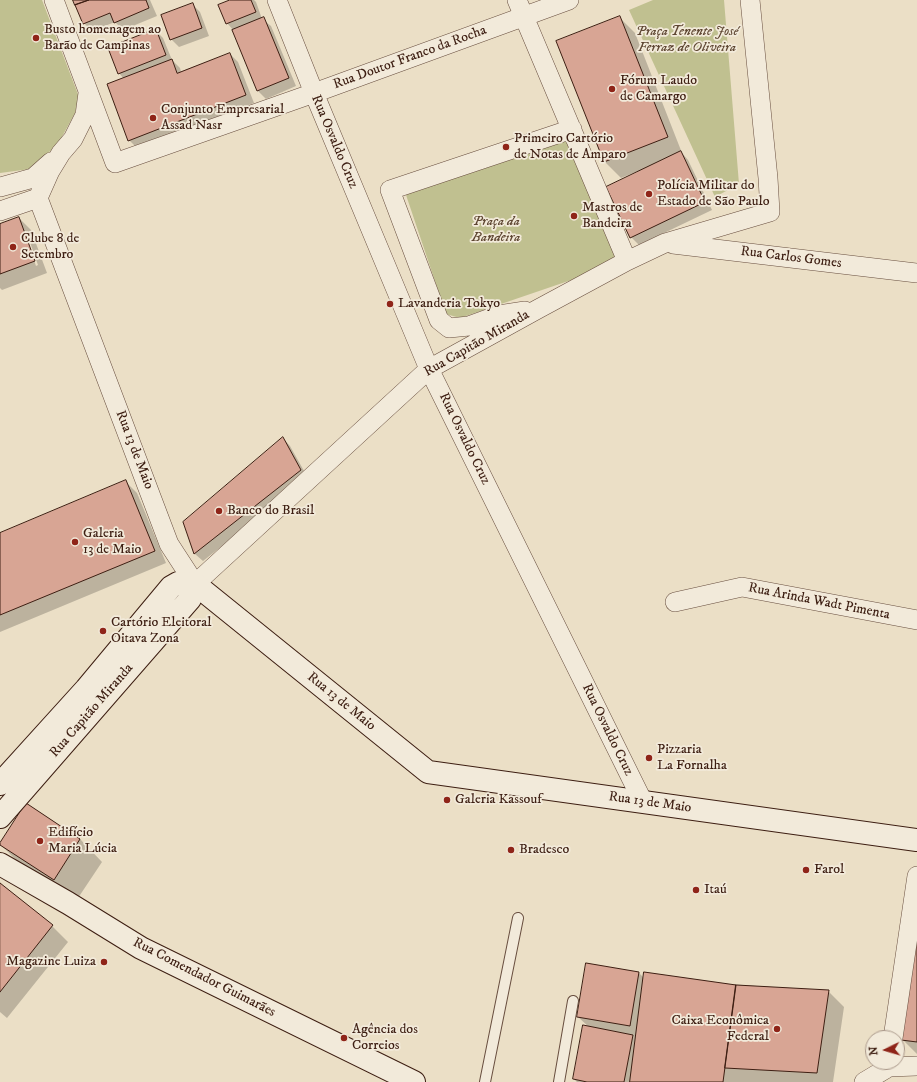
<!DOCTYPE html>
<html>
<head>
<meta charset="utf-8">
<style>
	body { margin:0 }
	#map { position:relative; width:917px; height:1082px; overflow:hidden; background:#ebdfc6; font-family:"IM FELL DW Pica",serif }
	canvas { display:block }
	.north { position:absolute; left:865px; top:1030px; width:40px; height:40px; box-sizing:border-box; background:#f2eada; border:1px solid #aa988a; border-radius:50%; rotate:265deg; font-size:11px; font-weight:700; line-height:16px; text-align:center; color:#3d1e12 }
	.north::after { content:''; display:block; margin:auto; width:14px; height:18px; background:#8f2418; clip-path:polygon(50% 0,100% 100%,50% 72%,0 100%) }
</style>
</head>
<body>
<div id="map">
<canvas width="917" height="1082"></canvas>
<div class="north">N</div>
</div>
<script>
const context = document.querySelector('canvas').getContext('2d');
context.lineJoin = 'round';
function fillPath(path, color) {
  context.fillStyle = color;
  context.fill(path, 'evenodd');
}
function stroke(path, color, width, dash) {
  context.strokeStyle = color;
  context.lineWidth = width;
  context.lineCap = dash ? 'butt' : 'round';
  context.setLineDash(dash || []);
  context.stroke(path);
}
function write(font, color, halo, rows, align = 'center') {
  context.font = font + ' "IM FELL DW Pica",serif';
  context.lineWidth = 3.5;
  context.setLineDash([]);
  context.textBaseline = 'middle';
  context.strokeStyle = halo;
  context.fillStyle = color;
  for (const [text, x, y, turn = 0] of rows) {
    context.save();
    context.translate(x, y);
    context.rotate((+turn || 0) * Math.PI / 180);
    context.textAlign = isNaN(turn) ? turn : align;
    if (halo) context.strokeText(text, 0, 0);
    context.fillText(text, 0, 0);
    context.restore();
  }
}
fillPath(new Path2D(`
	M0,0H42L79,97L75,113L58,144L30,169L0,173Z
	M653,0H724L739,184L715,197L629,10Z
	M572,129L627,261L460,318L446,314L403,186Z`), '#c0c090');
fillPath(new Path2D(`
	M74,0H150L157,16L123,30L115,22L92,31L84,23Z
	M233,0H254L256,2L262,19L271,26L296,86L266,99L258,91L234,31L227,23Z
	M192,4L200,12L209,36L179,47L171,39Z
	M619,17L635,33L682,153L688,160L712,210L639,245L631,237L639,172L638,171L621,178L605,162L558,42Z
	M155,30L163,38L172,60L180,68L181,72L230,54L238,62L254,103L137,148L129,140L124,79L119,73Z
	M19,218L31,230L47,273L2,290L0,288V226ZM24,231H26L38,265L36,266Z
	M283,438L290,446L308,478L203,561L195,554L184,522Z
	M125,481L137,493L166,563L0,632V534Z
	M80,839L102,862L76,901L22,866L0,844Z
	M0,884L52,926L68,942L7,1018L0,1012Z
	M917,927V1054L902,1039Z
	M639,973L644,978L828,991L844,1007L833,1082H577L574,1079L589,1027L578,1017Z`), '#0003');
const building = new Path2D(`
	M73,0H89L75,5Z
	M89,0H146L149,8L114,23L110,13L83,24L75,5Z
	M230,0H251L256,12L226,24L218,5Z
	M193,3L202,28L170,40L161,15Z
	M620,16L668,137L604,162L556,41Z
	M264,17L289,78L257,91L232,30Z
	M156,29L166,55L118,74L108,48Z
	M230,53L246,95L128,141L107,84L172,59L177,73Z
	M681,151L705,202L630,238L606,187Z
	M19,217L35,261L0,274V224Z
	M283,437L301,470L194,554L183,522Z
	M126,480L155,551L0,615V533Z
	M26,803L80,839L54,880L0,845V843Z
	M0,883L53,925L0,992Z
	M917,919V1042L901,1040Z
	M586,963L639,972L630,1026L577,1017Z
	M644,972L736,985L723,1082H630Z
	M736,985L829,990L817,1073L725,1068Z
	M583,1025L633,1035L624,1082H587L573,1079Z`);
fillPath(building, '#d8a594');
stroke(building, '#3d1e12', 1);
const lane = new Path2D(`
	M485,1082L518,918
	M559,1082L573,1001`);
const street = new Path2D(`
	M54,0L115,163L314,93L569,0
	M277,0L314,93L429,369L643,802
	M517,0L627,261
	M0,187L33,178L51,162
	M38,198L169,544L195,584L429,369L538,309L627,261L665,243L770,212L768,178L750,0
	M38,198L50,171L61,153L73,139L85,115L88,93
	M0,211L38,198
	M673,244L917,273
	M525,311L499,315L469,326L449,328L439,320L390,190L572,129
	M675,602L742,587L917,620
	M893,1038L917,876
	M864,1082L889,1067L917,1066`);
const secondary = new Path2D(`
	M195,584L428,772L917,840
	M0,784L86,689L171,587L178,583L195,584
	M0,817L190,599L195,584
	M0,864L68,903L141,948L414,1082`);
stroke(lane, '#684e3f', 12);
stroke(street, '#684e3f', 20);
stroke(secondary, '#3d1e12', 24);
stroke(lane, '#f2eada', 10);
stroke(street, '#f2eada', 19);
stroke(secondary, '#f2eada', 22);
for (const [x, y, r, color] of [
	[36,38,4,"#8f2418"],
	[612,89,4,"#8f2418"],
	[153,118,4,"#8f2418"],
	[506,147,4,"#8f2418"],
	[649,194,4,"#8f2418"],
	[574,216,4,"#8f2418"],
	[13,247,4,"#8f2418"],
	[390,304,4,"#8f2418"],
	[219,511,4,"#8f2418"],
	[75,542,4,"#8f2418"],
	[103,631,4,"#8f2418"],
	[649,758,4,"#8f2418"],
	[447,800,4,"#8f2418"],
	[40,841,4,"#8f2418"],
	[511,850,4,"#8f2418"],
	[806,870,4,"#8f2418"],
	[696,890,4,"#8f2418"],
	[104,962,4,"#8f2418"],
	[777,1029,4,"#8f2418"],
	[344,1038,4,"#8f2418"]
]) {
  const dot = new Path2D();
  dot.arc(x, y, r, 0, 2 * Math.PI);
  context.fillStyle = color;
  context.fill(dot);
  stroke(dot, '#f2eada', 1.5);
}
write('14px', '#3d1e12', '#f2eada', [
	["Busto homenagem ao",44,30],
	["Barão de Campinas",44,46],
	["Fórum Laudo",620,81],
	["de Camargo",620,97],
	["Conjunto Empresarial",161,110],
	["Assad Nasr",161,126],
	["Primeiro Cartório",514,139],
	["de Notas de Amparo",514,155],
	["Polícia Militar do",657,186],
	["Estado de São Paulo",657,202],
	["Mastros de",582,208],
	["Bandeira",582,224],
	["Clube 8 de",21,239],
	["Setembro",21,255],
	["Lavanderia Tokyo",398,304],
	["Banco do Brasil",227,511],
	["Galeria",83,534],
	["13 de Maio",83,550],
	["Cartório Eleitoral",111,623],
	["Oitava Zona",111,639],
	["Pizzaria",657,750],
	["La Fornalha",657,766],
	["Galeria Kassouf",455,800],
	["Edifício",48,833],
	["Maria Lúcia",48,849],
	["Bradesco",519,850],
	["Farol",814,870],
	["Itaú",704,890],
	["Magazine Luiza",96,962,"right"],
	["Caixa Econômica",769,1021,"right"],
	["Federal",769,1037,"right"],
	["Agência dos",352,1030],
	["Correios",352,1046]
], 'left');
write('italic 14px', '#5e4632', '#f2eada', [
	["Praça Tenente José",687,32],
	["Ferraz de Oliveira",687,48],
	["Praça da",496,222],
	["Bandeira",496,238]
]);
write('14px', '#3d1e12', '#f2eada', [
	["Rua Doutor Franco da Rocha",410,58,-20],
	["Rua Osvaldo Cruz",334,142,67],
	["Rua Carlos Gomes",791,258,7],
	["Rua Capitão Miranda",477,344,-30],
	["Rua Osvaldo Cruz",464,439,64],
	["Rua 13 de Maio",134,450,69],
	["Rua Arinda Wadt Pimenta",819,602,11],
	["Rua 13 de Maio",341,702,39],
	["Rua Capitão Miranda",92,711,-49],
	["Rua Osvaldo Cruz",607,730,64],
	["Rua 13 de Maio",650,803,8],
	["Rua Comendador Guimarães",204,978,27]
]);
</script>
</body>
</html>
